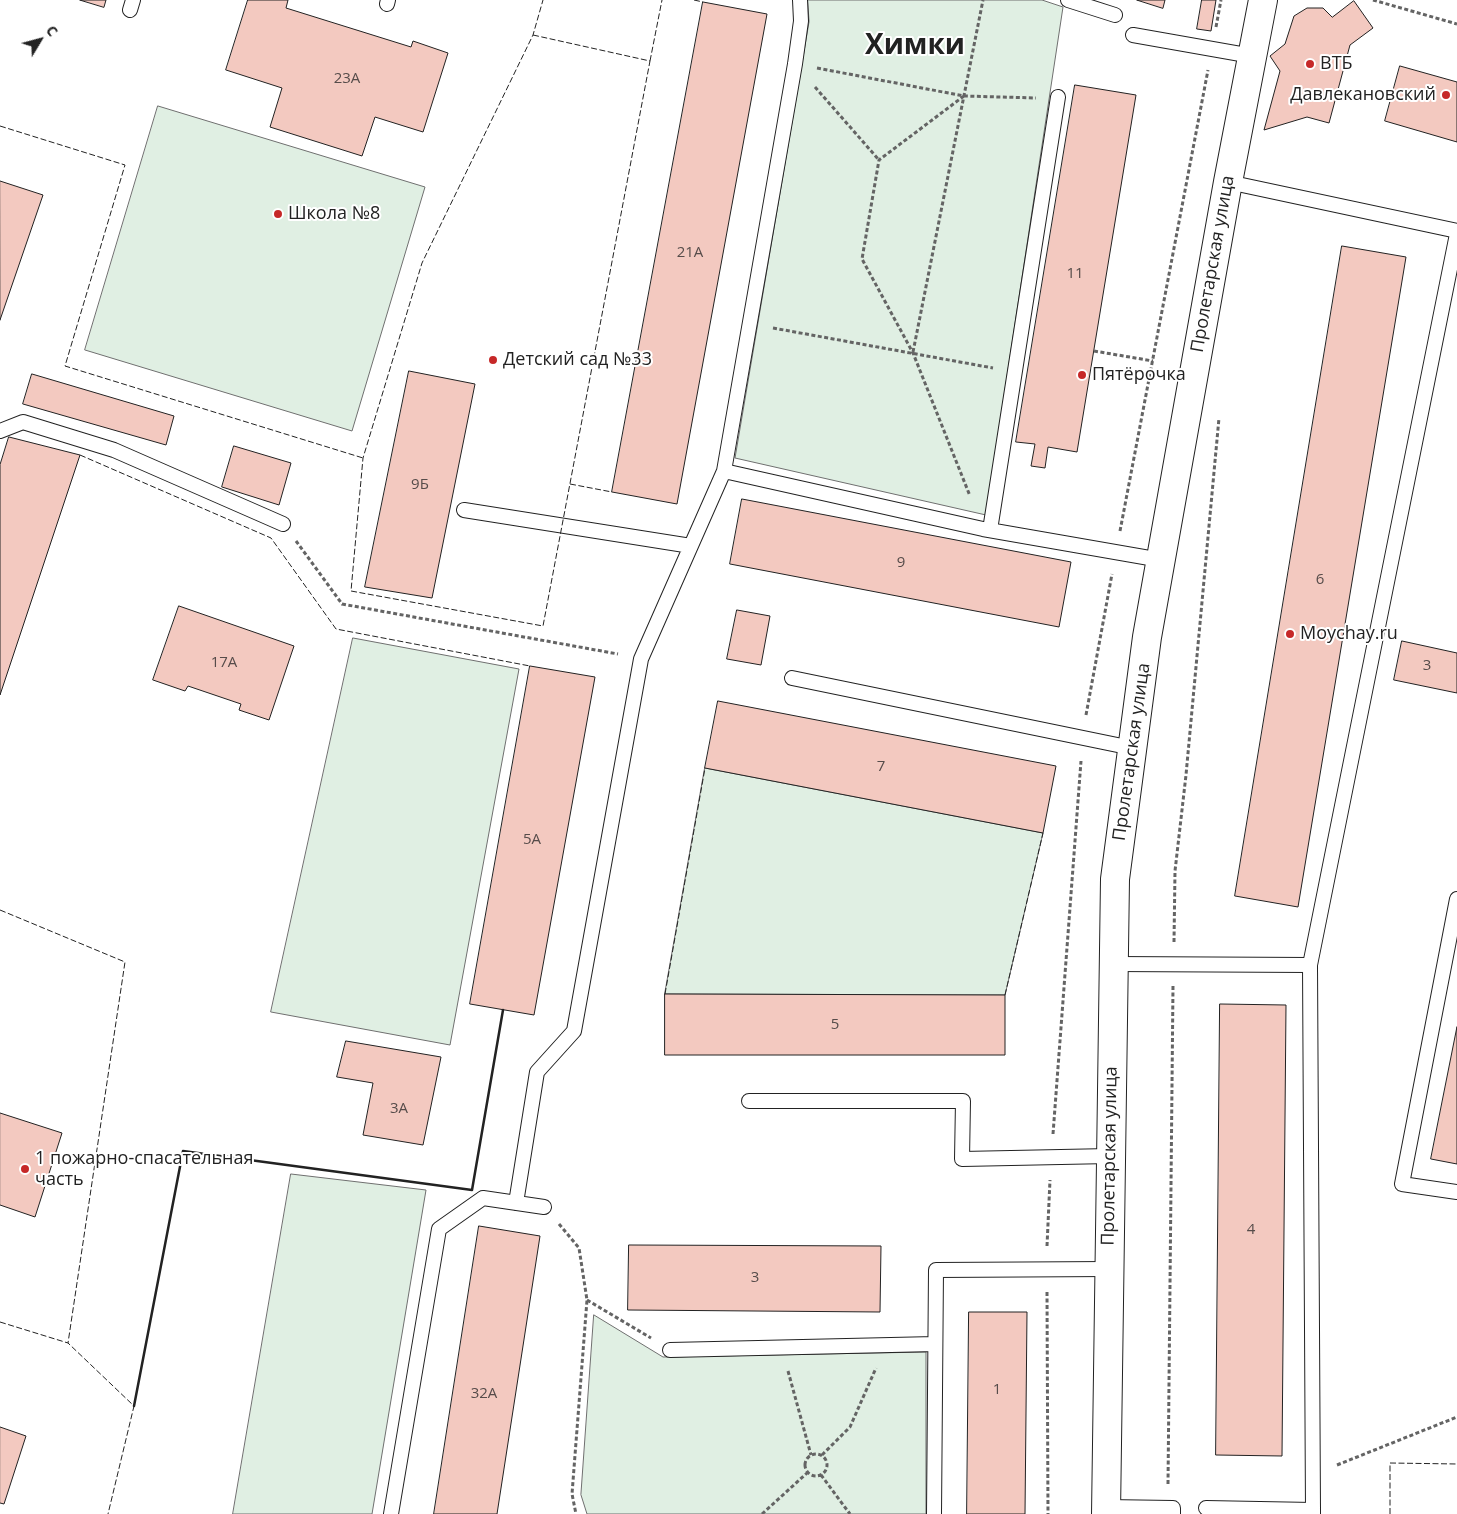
<!DOCTYPE html>
<html>
<head>
<meta charset="utf-8">
<style>
	body { margin:0 }
	#map { position:relative; width:1457px; height:1514px; overflow:hidden; background:#fff; font-family:"Open Sans",sans-serif }
	canvas { display:block }
	.north { position:absolute; left:15px; top:15px; width:50px; height:50px; -webkit-text-stroke:4px #fff; paint-order:stroke; rotate:53deg; font-size:14px; font-weight:700; line-height:20px; text-align:center; color:#222 }
	.north::after { content:''; display:block; margin:auto; width:18px; height:22px; background:#222; clip-path:polygon(50% 0,100% 100%,50% 72%,0 100%) }
</style>
</head>
<body>
<div id="map">
<canvas width="1457" height="1514"></canvas>
<div class="north">С</div>
</div>
<script>
const context = document.querySelector('canvas').getContext('2d');
context.lineJoin = 'round';
function fillPath(path, color) {
  context.fillStyle = color;
  context.fill(path, 'evenodd');
}
function stroke(path, color, width, dash) {
  context.strokeStyle = color;
  context.lineWidth = width;
  context.lineCap = dash ? 'butt' : 'round';
  context.setLineDash(dash || []);
  context.stroke(path);
}
function write(font, color, halo, rows, align = 'center') {
  context.font = font + ' "Open Sans",sans-serif';
  context.lineWidth = 4;
  context.setLineDash([]);
  context.textBaseline = 'middle';
  context.strokeStyle = halo;
  context.fillStyle = color;
  for (const [text, x, y, turn = 0] of rows) {
    context.save();
    context.translate(x, y);
    context.rotate((+turn || 0) * Math.PI / 180);
    context.textAlign = isNaN(turn) ? turn : align;
    if (halo) context.strokeText(text, 0, 0);
    context.fillText(text, 0, 0);
    context.restore();
  }
}
const green = new Path2D(`
	M808,0H1042L1063,7L986,515L735,458L809,22Z
	M158,106L425,187L352,431L85,350Z
	M353,638L519,669L450,1045L271,1012Z
	M705,768L1043,833L1005,995L665,994Z
	M291,1174L426,1190L372,1514H233Z
	M594,1315L663,1357L926,1352V1514H587L581,1495Z`);
fillPath(green, '#e0efe3');
stroke(green, '#6f6f6f', 1);
const building = new Path2D(`
	M80,0H106L104,7Z
	M248,0H288L286,8L411,47L413,41L448,53L423,132L375,117L362,156L270,127L282,88L226,70Z
	M1137,0H1165L1163,8Z
	M1202,0H1216L1211,31L1197,29Z
	M1354,1L1373,28L1350,45L1329,123L1307,117L1264,130L1280,71L1270,56L1285,44L1294,16L1307,8H1323L1332,17Z
	M703,2L767,14L677,504L612,492Z
	M1400,66L1457,82V142L1385,121Z
	M1075,85L1136,95L1077,452L1048,447L1045,468L1031,466L1035,444L1016,442Z
	M0,181L43,195L0,320Z
	M1342,246L1406,257L1298,907L1235,896Z
	M409,371L475,384L432,598L365,587Z
	M32,374L174,416L166,445L23,404Z
	M9,437L80,455L0,695V465Z
	M234,446L291,463L279,505L222,487Z
	M742,499L1071,562L1059,627L730,564Z
	M179,606L294,646L269,720L239,710L241,704L188,686L185,691L153,680Z
	M737,610L770,616L761,665L727,659Z
	M1402,641L1457,653V693L1394,680Z
	M530,666L595,677L534,1015L470,1004Z
	M718,701L1056,766L1043,833L705,768Z
	M665,994L1005,995V1055H665Z
	M1220,1004L1286,1005L1282,1456L1216,1455Z
	M1457,1027V1164L1431,1159Z
	M346,1041L441,1057L423,1145L363,1135L373,1083L337,1077Z
	M0,1113L62,1133L35,1217L0,1205Z
	M479,1226L540,1236L497,1514H434Z
	M629,1245L881,1246L880,1312L628,1310Z
	M969,1312H1027L1025,1514H967Z
	M0,1427L26,1436L4,1504L0,1503Z`);
fillPath(building, '#f3c9c0');
stroke(building, '#222', 1);
const lane = new Path2D(`
	M1068,0L1115,15
	M387,4L388,0
	M130,10L133,0
	M1133,35L1252,56
	M1228,182L1457,231
	M0,431L23,422L114,450L283,524
	M724,471L983,529L1161,560
	M464,510L691,546
	M990,530L1058,97
	M792,678L1132,748
	M1457,899L1402,1184L1457,1192
	M1113,964L1310,965
	M749,1101H963L962,1159L1110,1156
	M516,1203L537,1072L574,1031L641,659L724,471L795,64L801,21L800,0
	M670,1350L935,1344
	M1106,1507L1173,1508V1514
	M1206,1508L1313,1510V1514
	M1313,1510L1310,965L1457,234
	M391,1514L439,1229L483,1198L544,1207
	M934,1514L936,1270L1109,1269`);
const secondary = new Path2D(`
	M1106,1514L1115,879L1147,637L1228,182L1263,0`);
stroke(lane, '#222', 16);
stroke(secondary, '#222', 30);
stroke(new Path2D(`
	M1373,0L1457,24
	M1216,27L1221,0
	M817,68L964,96L1036,98
	M815,87L879,160
	M964,96L879,160L862,259L913,353L970,496
	M773,328L993,368
	M1094,351L1153,361
	M913,352L983,0
	M1120,531L1208,70
	M296,541L342,604L618,654
	M1086,715L1112,574
	M1174,942L1175,871L1186,775L1219,418
	M1053,1134L1081,761
	M559,1224L579,1248L587,1300L572,1494L576,1514
	M1047,1246L1050,1180
	M1047,1292L1048,1514
	M587,1300L651,1338
	M788,1371L811,1455
	M805 1465a11 11 0 1 1 22 0a11 11 0 1 1-22 0Z
	M822,1455L850,1427L876,1368
	M1337,1465L1457,1417
	M821,1475L850,1514
	M1168,1484L1173,986
	M762,1514L807,1473`), '#646464', 3, [4, 2.5]);
stroke(lane, '#fff', 14);
stroke(secondary, '#fff', 28);
stroke(new Path2D(`
	M694,0L703,2
	M533,35L650,61L543,626L351,591L363,458L422,263L533,35L543,0
	M650,61L662,0
	M0,126L125,165L65,366L363,458
	M80,455L271,538L336,629L530,666
	M570,484L612,492
	M0,910L125,962L68,1343
	M665,994L705,768
	M1005,995L1043,833
	M0,1322L68,1343L134,1406L108,1514
	M1390,1514V1463L1457,1464`), '#222', 1, [6, 2.5]);
stroke(new Path2D(`
	M134,1406L183,1151L472,1190L503,1010`), '#222', 2.5);
for (const [x, y, r, color] of [
	[1310,64,5,"#c62828"],
	[1446,95,5,"#c62828"],
	[278,214,5,"#c62828"],
	[493,360,5,"#c62828"],
	[1082,375,5,"#c62828"],
	[1290,634,5,"#c62828"],
	[25,1169,5,"#c62828"]
]) {
  const dot = new Path2D();
  dot.arc(x, y, r, 0, 2 * Math.PI);
  context.fillStyle = color;
  context.fill(dot);
  stroke(dot, '#fff', 2);
}
write('15px', '#564c4a', null, [
	["23А",347,79],
	["21А",690,253],
	["11",1075,274],
	["9Б",420,485],
	["9",901,563],
	["6",1320,580],
	["17А",224,663],
	["3",1427,666],
	["7",881,767],
	["5А",532,840],
	["5",835,1025],
	["3А",399,1109],
	["4",1251,1230],
	["3",755,1278],
	["1",997,1390],
	["32А",484,1394]
]);
write('18px', '#222', '#fff', [
	["ВТБ",1320,64],
	["Давлекановский",1436,95,"right"],
	["Школа №8",288,214],
	["Детский сад №33",503,360],
	["Пятёрочка",1092,375],
	["Moychay.ru",1300,634],
	["1 пожарно-спасательная",35,1159],
	["часть",35,1180]
], 'left');
write('18px', '#222', '#fff', [
	["Пролетарская улица",1213,264,-80],
	["Пролетарская улица",1132,752,-82],
	["Пролетарская улица",1110,1156,-89]
]);
write('bold 28px', '#222', '#fff', [
	["Химки",915,46]
]);
</script>
</body>
</html>
